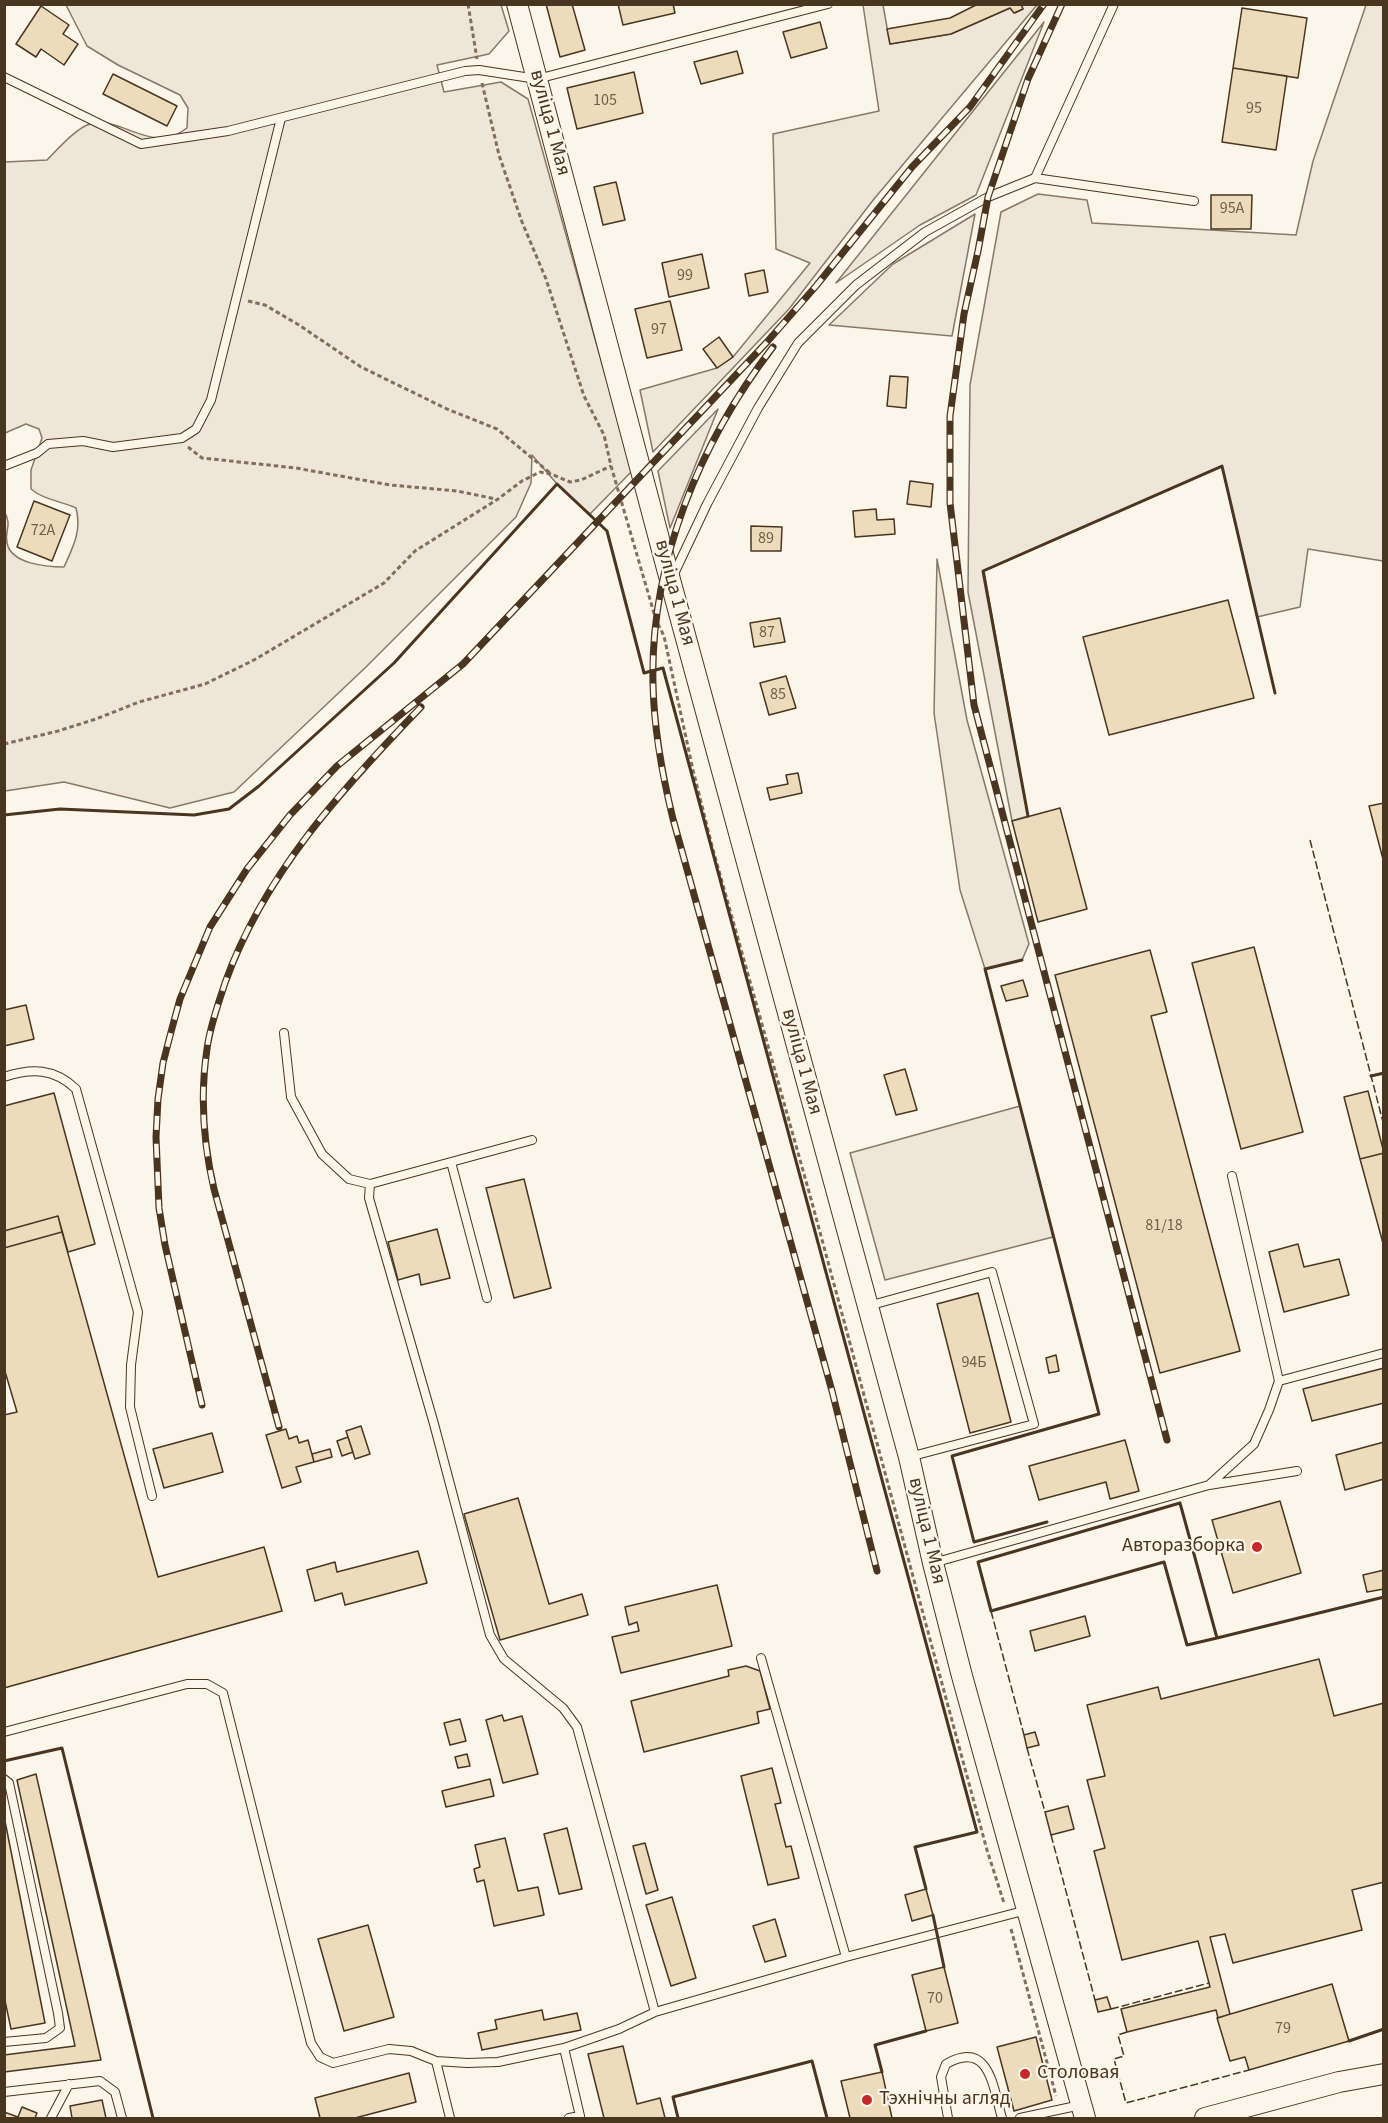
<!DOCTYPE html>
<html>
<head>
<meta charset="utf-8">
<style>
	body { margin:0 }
	#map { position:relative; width:1388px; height:2123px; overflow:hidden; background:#fbf6e9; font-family:"Source Sans 3",sans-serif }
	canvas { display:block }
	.frame { position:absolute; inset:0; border:6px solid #4a3520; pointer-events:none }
</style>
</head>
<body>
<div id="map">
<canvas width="1388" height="2123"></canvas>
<div class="frame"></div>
</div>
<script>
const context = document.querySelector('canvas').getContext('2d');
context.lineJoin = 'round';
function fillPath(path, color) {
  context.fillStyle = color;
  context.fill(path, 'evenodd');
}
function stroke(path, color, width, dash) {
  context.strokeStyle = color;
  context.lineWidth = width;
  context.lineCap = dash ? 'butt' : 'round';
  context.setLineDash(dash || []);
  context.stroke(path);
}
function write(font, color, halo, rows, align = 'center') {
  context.font = font + ' "Source Sans 3",sans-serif';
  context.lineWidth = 4.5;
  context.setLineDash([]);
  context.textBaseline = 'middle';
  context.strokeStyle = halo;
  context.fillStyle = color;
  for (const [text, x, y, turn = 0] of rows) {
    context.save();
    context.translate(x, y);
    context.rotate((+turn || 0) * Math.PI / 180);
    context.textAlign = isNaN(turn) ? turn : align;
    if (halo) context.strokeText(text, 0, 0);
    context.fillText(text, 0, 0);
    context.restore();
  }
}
const green = new Path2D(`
	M865,4L883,5L890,44L951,34L1010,8L1015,13L1023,9L1021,5H1037L874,199L789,309L653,452L640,390L717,368L733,357L810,263L776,249L773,134L879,111L863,5Z
	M66,5H501L509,31L489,54L437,65L444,92L501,82L528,99L632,471L590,514L557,484L532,455L531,483L516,517L366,667L234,792L170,808L64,782L5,791L4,511C13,526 4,530 7,543C11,564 47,567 64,567C73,547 82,531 76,508C61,501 44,500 31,489V470L42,438L39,429L26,424L5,433V162L47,160C57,150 76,128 90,124C122,115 151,156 187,128L188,108L180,95L118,65L87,46Z
	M1366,5H1384L1383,561L1308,549L1300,607L1257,617L1222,467L984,571L1028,816L1012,821L968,592L970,385L1001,212L1038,194L1087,200L1092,223L1296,235L1313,161Z
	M1044,22L976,195L920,225L836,283Z
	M975,214L952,336L829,325L893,264Z
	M718,409L670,528L658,471Z
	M937,559L967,720L1029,944L1022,960L985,969L960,890L934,713Z
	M1020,1106L1053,1237L885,1280L850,1153Z`);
fillPath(green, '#ede6d9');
stroke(green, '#887966', 1.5);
const building = new Path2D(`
	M546,4H572L585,50L560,57Z
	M618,4H673L675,13L623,25Z
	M978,4H1021L1023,9L1014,13L1010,8L951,34L890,44L887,29L950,18Z
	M41,6L69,25L63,34L78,44L64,65L41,49L36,57L16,44Z
	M1242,8L1307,18L1298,78L1233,68Z
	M820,22L827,48L791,58L783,32Z
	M737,51L743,73L701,84L694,62Z
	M1233,68L1287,76L1276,150L1222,142Z
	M634,72L643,113L577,129L567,88Z
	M113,74L177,106L167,126L103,94Z
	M616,182L625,220L603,225L594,187Z
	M1211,195H1252L1251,229H1211Z
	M702,254L709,288L669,297L662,263Z
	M764,270L768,292L749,296L745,274Z
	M670,301L682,350L647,358L635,309Z
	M719,337L733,357L717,368L703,349Z
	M890,376L908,377L906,408L887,406Z
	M910,481L933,484L931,507L907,504Z
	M34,501L70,515L52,561L17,547Z
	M876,509L877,520L894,519L895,534L855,537L853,511Z
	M751,526L782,527L781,551H751Z
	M1228,600L1254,698L1109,735L1083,637Z
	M780,618L785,642L754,647L750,623Z
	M786,676L796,708L769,715L760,683Z
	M798,773L802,793L770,800L767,788L788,784L786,775Z
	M1384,803V863L1369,806Z
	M1060,808L1087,909L1038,922L1012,821Z
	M1254,947L1303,1132L1241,1149L1192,963Z
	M1150,950L1167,1012L1151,1016L1240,1351L1160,1373L1055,975Z
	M1023,980L1028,996L1006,1001L1001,986Z
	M26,1005L34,1039L4,1046V1010Z
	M905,1069L917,1110L896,1115L884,1075Z
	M1368,1091L1384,1153L1360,1159L1344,1097Z
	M54,1093L95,1244L68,1252L58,1216L4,1231V1106Z
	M1384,1153V1247L1360,1159Z
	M524,1179L551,1288L514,1298L486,1188Z
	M58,1216L62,1232L4,1248V1231Z
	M437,1229L450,1278L421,1285L419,1274L398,1280L388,1242Z
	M62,1232L158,1577L264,1547L282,1611L4,1688V1415L17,1412L4,1368V1248Z
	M1298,1244L1304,1267L1339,1259L1349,1295L1284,1312L1269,1252Z
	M978,1293L1011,1422L970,1433L937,1304Z
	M1056,1355L1059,1371L1049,1373L1046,1358Z
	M1384,1368V1403L1312,1421L1303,1389Z
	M361,1426L370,1454L355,1459L346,1431Z
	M286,1429L289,1439L297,1436L299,1443L308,1440L314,1462L296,1467L301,1482L282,1488L266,1435Z
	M212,1433L223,1472L164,1488L153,1449Z
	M348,1437L353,1452L342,1456L337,1441Z
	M1125,1440L1139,1491L1110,1499L1106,1482L1039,1500L1029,1466Z
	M1384,1442V1479L1345,1490L1336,1455Z
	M330,1449L332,1457L314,1462L312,1454Z
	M518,1498L549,1604L582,1594L588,1615L500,1640L464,1514Z
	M1280,1501L1301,1573L1233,1593L1212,1520Z
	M418,1551L427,1583L345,1605L342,1593L315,1601L307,1570L335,1562L337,1572Z
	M1384,1570V1589L1367,1592L1363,1575Z
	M717,1585L732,1646L621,1673L612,1637L639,1631L637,1622L629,1625L625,1607Z
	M1085,1616L1090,1636L1035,1651L1030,1631Z
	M1319,1659L1334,1716L1384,1703V1882L1352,1890L1362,1930L1233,1963L1225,1934L1210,1937L1230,2014L1218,2018L1216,2010L1127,2032L1121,2009L1210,1987L1198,1941L1122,1960L1094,1851L1105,1848L1087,1780L1105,1776L1087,1705L1158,1687L1161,1699Z
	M746,1666L760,1671L770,1709L757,1712L759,1723L644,1752L631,1701L729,1676L728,1670Z
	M502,1715L504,1721L522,1716L538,1774L503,1783L486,1720Z
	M460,1719L466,1741L450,1745L444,1723Z
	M1035,1732L1039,1745L1027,1748L1024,1735Z
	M467,1754L470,1766L458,1768L455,1757Z
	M772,1768L781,1803L775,1804L786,1847L791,1846L799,1878L768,1885L741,1776Z
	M36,1774L101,2060L4,2072V2055L75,2046L17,1780Z
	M490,1779L494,1796L446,1807L442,1791Z
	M1068,1806L1074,1829L1051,1835L1045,1812Z
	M4,1816L45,2023L11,2029L4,1996Z
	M567,1828L582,1889L559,1894L544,1834Z
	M505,1838L518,1891L538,1887L544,1915L494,1926L484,1880L477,1882L474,1869L480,1867L475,1845Z
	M645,1843L658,1890L646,1894L633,1846Z
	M926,1889L933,1915L912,1921L905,1895Z
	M672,1897L696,1978L671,1986L646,1905Z
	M775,1919L786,1956L765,1962L753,1926Z
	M368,1925L394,2017L344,2031L318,1939Z
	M944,1967L958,2023L926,2031L912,1975Z
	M1332,1984L1349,2041L1249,2070L1245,2057L1230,2061L1217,2018Z
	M1107,1997L1111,2009L1098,2012L1095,2000Z
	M542,2010L544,2020L577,2013L581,2030L482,2050L478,2033L497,2029L495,2020Z
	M1036,2037L1052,2100L1014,2111L997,2047Z
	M623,2046L637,2104L660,2098L665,2118H604L588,2054Z
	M882,2072L892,2118H850L841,2081Z
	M409,2073L416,2102L355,2118H320L315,2098Z
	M102,2100L106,2118H72L70,2106Z
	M22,2107L37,2113L35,2118H4V2112L18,2117Z`);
fillPath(building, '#ecdcbc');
stroke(building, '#4a3520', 1.5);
const service = new Path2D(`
	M4,77L141,144L228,131L465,71L479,70L537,79L828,4
	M1035,178L1114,4
	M4,466L37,453L48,444L83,441L113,447L182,438L196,429L211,400L281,118
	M672,578L707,504L758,408L798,343L856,285L925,232L988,197L1035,178L1194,201
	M284,1033L291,1097L322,1154L349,1179L370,1184
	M4,1077C32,1068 54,1068 76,1089L138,1312L131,1365L130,1407L152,1496
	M532,1140L370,1184L369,1198L434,1424L490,1635L504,1659L563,1708L577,1727L655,2012
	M451,1162L487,1298
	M868,1306L992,1272L1034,1424L909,1457
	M1279,1381L1384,1353
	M1209,1485L1297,1471
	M933,1563L1209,1485L1254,1444L1269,1410L1279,1381L1232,1176
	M761,1658L846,1957
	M4,1732L187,1684H207L223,1693L311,2043L320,2057L333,2063L389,2049L411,2051L436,2061
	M4,1779L9,1783L58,2013L60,2028L46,2038L4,2042
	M564,2048L580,2116L569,2118
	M4,2092L100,2081L115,2092L122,2118
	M51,2118L69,2084
	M450,2118L436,2061L467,2063L498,2062L564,2048L619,2029L655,2012L846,1957L1027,1910
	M948,2118L941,2077L946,2064C990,2039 993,2088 1002,2118
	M1020,2118L1081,2105`);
const tertiary = new Path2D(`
	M517,4L666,565L909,1457L933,1563L962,1676L1085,2118
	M1205,2118L1339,2082L1384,2074`);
stroke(service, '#4a3520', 10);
stroke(tertiary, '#4a3520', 22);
stroke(new Path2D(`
	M468,4L477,59
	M482,83L499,155L522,222L546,279L584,396L604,435L611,466L656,620L664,636L693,770L712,846L811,1199L987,1850L1004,1903
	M248,301L265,305L299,325L361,367L447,409L497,429L550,473
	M188,447L202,458L296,468L390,485L457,491L496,499
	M4,744L58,731L96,719L139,702L205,684L254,660L384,583L415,551L498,499L522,481L540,472L551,474L570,482L581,480L611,466
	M1011,1929L1056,2096`), '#7f6f5c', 3, [4.5, 3]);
stroke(service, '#fbf6e9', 8);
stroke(tertiary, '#fbf6e9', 20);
const rail = new Path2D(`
	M1062,4L1028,79L988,197L978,251L964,314L950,416V503L974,705L1167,1440
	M773,347C700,442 650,562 653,684C654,730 662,774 673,819L832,1391L877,1571
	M202,1405L165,1245L159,1208L156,1137L158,1099L163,1063L171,1032L180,999L210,927L247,869L290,815L337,766L463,664L767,342L816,286L912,167L970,107L1044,4
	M279,1427L214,1189C203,1142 200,1096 207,1049C210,1026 218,1005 225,983C264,874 342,789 421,707`);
stroke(rail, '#4a3520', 7);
stroke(rail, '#fbf6e9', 4.5, [14]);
stroke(new Path2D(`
	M1310,840L1384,1126
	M991,1611L1024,1735
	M1027,1748L1045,1812
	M1051,1835L1095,2000
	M1111,2009L1209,1983
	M1127,2032L1118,2035L1124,2056L1114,2059L1126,2103L1249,2070`), '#4a3520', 1.5, [8, 3]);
stroke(new Path2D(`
	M4,815L60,809L194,815L229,809L259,786L394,663L557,484L607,531L644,673L663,668L977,1832L915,1847L926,1889
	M1028,816L983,571L1222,466L1275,693
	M1022,960L985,969L1099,1414L952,1456L974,1542L1047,1522
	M1371,1076L1384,1073
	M1217,1638L1187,1645L1164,1562L991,1611L978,1562L1180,1503L1217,1638L1384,1597
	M4,1761L62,1748L153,2118
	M933,1915L944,1967
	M1349,2041L1384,2029
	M882,2072L875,2045L926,2031
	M678,2118L673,2097L812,2061L827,2118`), '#4a3520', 3);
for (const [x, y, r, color] of [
	[1257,1547,6,"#c62828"],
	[1025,2074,6,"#c62828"],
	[867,2100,6,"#c62828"]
]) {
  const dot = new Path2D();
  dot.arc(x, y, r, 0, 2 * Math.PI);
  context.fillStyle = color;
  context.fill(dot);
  stroke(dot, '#fbf6e9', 2);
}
write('16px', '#725f47', null, [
	["105",605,101],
	["95",1254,109],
	["95А",1232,209],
	["99",685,276],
	["97",659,330],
	["72А",43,531],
	["89",766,539],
	["87",767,633],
	["85",778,695],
	["81/18",1164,1226],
	["94Б",974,1363],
	["70",935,1999],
	["79",1283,2029]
]);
write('20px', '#4a3520', '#fbf6e9', [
	["вуліца 1 Мая",549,123,75],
	["вуліца 1 Мая",674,593,75],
	["вуліца 1 Мая",801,1062,75],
	["вуліца 1 Мая",926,1531,77]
]);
write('20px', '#4a3520', '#fbf6e9', [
	["Авторазборка",1245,1547,"right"],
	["Столовая",1037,2074],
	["Тэхнічны агляд",879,2100]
], 'left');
</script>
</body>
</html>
